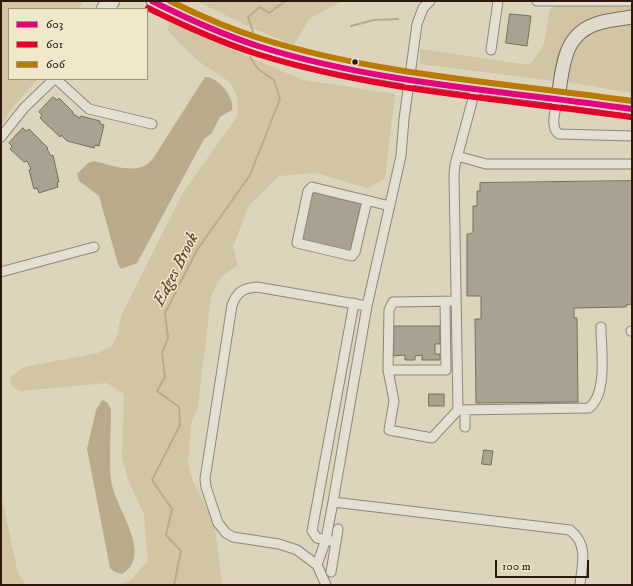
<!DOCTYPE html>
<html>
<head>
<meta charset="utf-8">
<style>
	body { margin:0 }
	#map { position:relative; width:633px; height:586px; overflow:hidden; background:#dcd4bb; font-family:"IM FELL DW Pica",serif }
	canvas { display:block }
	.frame { position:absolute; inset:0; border:2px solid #2d180b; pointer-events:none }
	.legend { position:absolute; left:8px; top:8px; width:140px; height:72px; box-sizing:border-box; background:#f1e7ca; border:1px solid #a3947e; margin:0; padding:5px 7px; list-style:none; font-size:12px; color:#2d180b }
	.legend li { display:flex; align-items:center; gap:8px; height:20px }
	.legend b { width:20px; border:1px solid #a3947e }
	.scale { position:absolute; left:495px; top:560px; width:94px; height:18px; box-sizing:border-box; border:2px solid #2d180b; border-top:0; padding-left:5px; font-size:12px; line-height:14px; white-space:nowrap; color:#2d180b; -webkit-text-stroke:3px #f1e7ca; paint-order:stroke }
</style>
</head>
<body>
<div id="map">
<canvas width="633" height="586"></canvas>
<div class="frame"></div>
<ul class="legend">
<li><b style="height:5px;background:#e5007d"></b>603</li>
<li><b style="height:5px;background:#e4002b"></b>601</li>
<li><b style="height:5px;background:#ba7b03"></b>606</li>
</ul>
<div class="scale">100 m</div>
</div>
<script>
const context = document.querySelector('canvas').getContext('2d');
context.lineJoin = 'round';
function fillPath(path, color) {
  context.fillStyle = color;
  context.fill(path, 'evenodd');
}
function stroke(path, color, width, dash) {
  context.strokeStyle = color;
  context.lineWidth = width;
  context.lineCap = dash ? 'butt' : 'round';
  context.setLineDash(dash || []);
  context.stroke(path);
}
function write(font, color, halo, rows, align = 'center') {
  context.font = font + ' "IM FELL DW Pica",serif';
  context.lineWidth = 3;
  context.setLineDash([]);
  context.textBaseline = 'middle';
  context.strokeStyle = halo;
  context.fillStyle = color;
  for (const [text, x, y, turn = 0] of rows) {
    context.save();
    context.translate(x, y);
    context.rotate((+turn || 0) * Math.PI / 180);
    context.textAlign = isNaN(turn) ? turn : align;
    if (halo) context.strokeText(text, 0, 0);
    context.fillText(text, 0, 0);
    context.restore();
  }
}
fillPath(new Path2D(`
	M1,1H83L79,9H9V79H38L12,108L1,126Z
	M196,1H342L309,19L294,45L252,28Z
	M556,6L632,7V14L573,31L562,46L553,81L420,64V49L530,65L544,45L550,9Z
	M632,21V93L566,82C567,73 568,61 571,52C579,28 612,26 632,21Z
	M170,23L303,80L395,94L385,178L368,188L315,173L279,176L249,205L233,247L238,265L221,277L211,296L198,407L191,424L188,463L193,482L214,520L222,583L224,585H117L131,580L148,561L144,514L128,480L122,456L124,394L107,383L20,391L11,386L10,378L24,367L98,353L112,346L117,336L121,316L184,191L237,117C242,78 220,79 196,59C186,50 177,40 167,30Z
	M1,494L18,573L26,585H1Z`), '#d2c5a4');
fillPath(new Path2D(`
	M205,77C217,76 235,97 232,110L220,117L212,133L204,139L137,263L121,269L118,264L99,196L79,181L77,174L88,163L94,161C114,166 141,177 154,157Z
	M102,400L107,402L111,409C111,432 109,457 111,480C114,507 155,555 122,574L115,572L110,568L87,449L96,410Z`), '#b8aa8b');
stroke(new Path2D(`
	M351,26L374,20L398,19
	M253,32L248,17L260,7L269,13L285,1
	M174,585L181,551L166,535L172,509L152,480L180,425L179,407L157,391L165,377L162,353L168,338L165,313L197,250L250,175L280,99L274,80L258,69L250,57`), '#b8aa8b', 2);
const building = new Path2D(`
	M510,14L531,16L527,46L506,43Z
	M53,97L57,100L59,98L73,112V114L80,118L81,116L100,121V124L104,125L99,146L95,145L94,148L67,141L61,135L60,137L40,118L42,115L39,112Z
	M23,128L26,131L29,129L48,148L47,149L51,156L53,155L59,182L57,183L58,187L39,193L37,188L34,189L29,170L31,169L27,161L24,162L10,149L12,146L9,143Z
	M632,181V304L626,305V307L574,308V318H577L578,402L476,403L475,319H481V296H467V234H471L473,231V206H477V191H480V183Z
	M313,192L361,204L350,252L301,240Z
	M394,326H440V344H435V354H440V360H422V355L415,356V360H405V355L394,356Z
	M429,394H444V406H429Z
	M484,450L493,451L491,465L482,464Z`);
fillPath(building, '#a9a291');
stroke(building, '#766e60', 1);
const minor = new Path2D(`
	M430,1L423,8L417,24L404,119L401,156L367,306L333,502L570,530C589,545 582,564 580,585
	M537,1H632
	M101,9L105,1
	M111,9L115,1
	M491,50L498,1
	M56,79L89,109L152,124
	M558,98C556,109 549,127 559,134L632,136
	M1,137L24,108L54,79
	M457,156L486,164H629
	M367,201L355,252L352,256L297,243L308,191L312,187L390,206
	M1,272L94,247
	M455,301L393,302L389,310L388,370L394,401L389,430L432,438L458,410L454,175L455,165L476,87
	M631,331H632
	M388,370H446L445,301
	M458,410L589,408C608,393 601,350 601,327
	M465,410V427
	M333,502L326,539L317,565L297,550L279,544L233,537L226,533L218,523L206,487L205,479L232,305C237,292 243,288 257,287L367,306
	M338,529L336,542L317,538L312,531L354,303
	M317,565L326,585
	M331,572L336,542`);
const major = new Path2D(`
	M152,1C191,21 232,39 275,51C391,83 513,90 632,109`);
const highway = new Path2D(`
	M558,98C563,67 563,33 599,23C609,20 621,19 632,17`);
stroke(minor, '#8e8778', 11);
stroke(major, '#766e60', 13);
stroke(highway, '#766e60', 15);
stroke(minor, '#e3dfd3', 9);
stroke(major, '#dfdacb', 11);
stroke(highway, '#dfdacb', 13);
stroke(new Path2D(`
	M152,1C186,18 221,34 258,46C377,84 509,91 632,109`), '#e5007d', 6);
stroke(new Path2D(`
	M148,8C184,26 220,42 257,54C378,92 507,99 631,117`), '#e4002b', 6);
stroke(new Path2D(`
	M170,1C200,16 230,29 262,39C381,76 509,83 632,101`), '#ba7b03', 6);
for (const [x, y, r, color] of [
	[355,62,3.5,"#2d180b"]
]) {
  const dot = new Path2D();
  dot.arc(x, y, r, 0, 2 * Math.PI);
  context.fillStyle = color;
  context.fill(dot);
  stroke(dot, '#f1e7ca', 1.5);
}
write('italic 17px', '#5f4b36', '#f1e7ca', [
	["Edges Brook",177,270,-63]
]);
</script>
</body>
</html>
